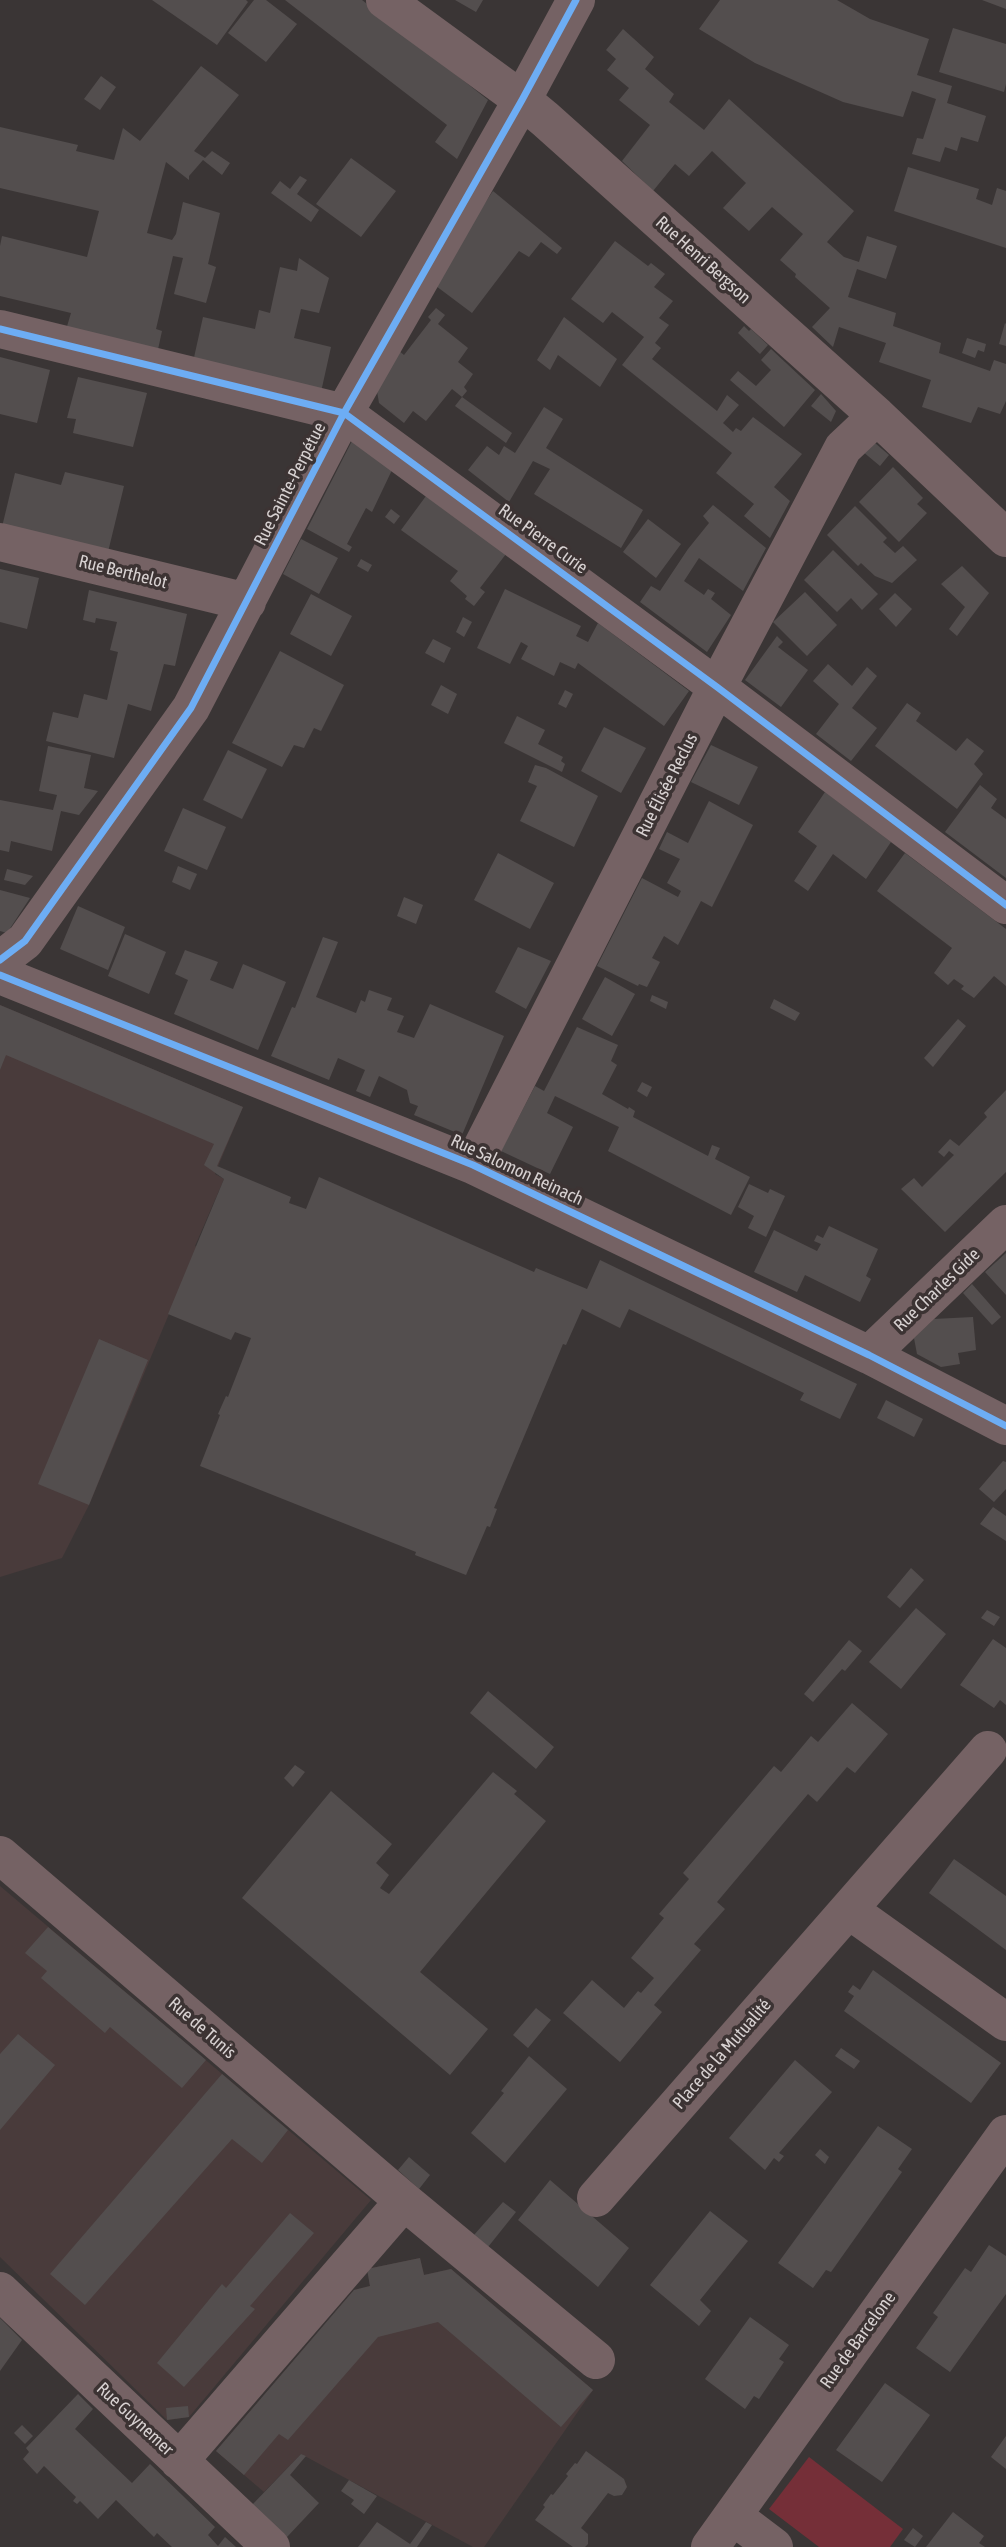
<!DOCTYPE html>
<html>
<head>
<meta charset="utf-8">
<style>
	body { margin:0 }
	canvas { display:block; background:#3a3535 }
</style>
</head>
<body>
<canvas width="1006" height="2547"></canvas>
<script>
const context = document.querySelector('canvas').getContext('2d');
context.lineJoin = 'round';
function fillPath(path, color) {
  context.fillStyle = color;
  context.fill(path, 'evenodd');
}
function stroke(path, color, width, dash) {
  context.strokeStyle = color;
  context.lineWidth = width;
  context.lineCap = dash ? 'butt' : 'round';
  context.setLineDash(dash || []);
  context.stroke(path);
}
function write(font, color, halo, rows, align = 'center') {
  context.font = font + ' "Asap Condensed",sans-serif';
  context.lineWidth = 7;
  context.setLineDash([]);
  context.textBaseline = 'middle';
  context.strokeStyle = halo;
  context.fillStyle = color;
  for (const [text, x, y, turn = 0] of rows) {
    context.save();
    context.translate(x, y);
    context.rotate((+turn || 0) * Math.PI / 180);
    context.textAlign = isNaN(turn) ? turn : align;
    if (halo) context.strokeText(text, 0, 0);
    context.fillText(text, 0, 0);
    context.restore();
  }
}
fillPath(new Path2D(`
	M0,1005L243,1107L216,1171L215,1174L224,1179L195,1246L197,1247L89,1505L62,1558L0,1577Z
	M0,1886L371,2200L189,2417L167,2420L0,2257Z
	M420,2258L424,2275L451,2269L593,2390L484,2547H473L301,2454L264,2492L216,2451L354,2290L370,2286L367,2269Z`), '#493b3b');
fillPath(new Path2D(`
	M809,2457L903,2529L890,2547H819L769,2509Z`), '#752f38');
fillPath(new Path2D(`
	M152,0H246L248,2L217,45Z
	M254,0H266L297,24L266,62L228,33Z
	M285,0H362L488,100L457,159L435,142L447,125Z
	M455,0H483L476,12Z
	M720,0H837L870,19L929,39L917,75L952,86L947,103L986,116L978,142L961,137L957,151L945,147L940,162L912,154L917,138L923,139L936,99L912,91L903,117L843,102L755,63L699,29Z
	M982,0H1006V9Z
	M953,28L1006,44V84L1004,92L939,72Z
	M623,29L654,57L645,69L674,94L669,102L704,130L729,99L854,211L827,242L844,257L859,262L867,236L897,246L886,279L857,269L848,297L896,313L893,326L941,343L939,353L990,371L994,360L1006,364V401L1000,414L978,407L971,423L922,407L931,380L879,362L886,343L839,327L833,347L812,327L830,308L795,277L796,274L780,260L803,234L772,207L749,231L723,208L746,183L712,151L689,176L675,164L653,191L622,161L650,125L619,100L629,88L607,70L616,59L606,50Z
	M201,66L239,95L194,151L205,158L212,151L230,163L222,175L203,160L189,176V180L166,162L147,233L172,240L176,234L183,202L220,213L208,264L216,267L206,303L174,294L183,258L173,256L156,329L162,331L157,354L65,333L71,313L0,296V246L2,236L87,257L99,211L0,188V127L78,145L76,151L114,160L123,128L140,141Z
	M101,76L116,87L100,110L84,99Z
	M351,158L396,191L361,237L316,204Z
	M908,167L979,189L976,199L992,205L997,188L1006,191V248L894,211Z
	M300,176L307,180L297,194L319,210L311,222L271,193L280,181L290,189Z
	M493,191L562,248L557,254L541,242L529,257L519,251L472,313L436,286L464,234Z
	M615,241L648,266L651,263L665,274L654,287L673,301L659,318L669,325L655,343L661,348L652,359L717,411L727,395L739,405L723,423L733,432L736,428L741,431L753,417L802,454L774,487L790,501L770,538L744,516L754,504L716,473L732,453L622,365L644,337L612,312L603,323L571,299Z
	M299,258L329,278L319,313L301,309L294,338L331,347L321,392L193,362L203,317L255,329L259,310L270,313L280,267L297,271Z
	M436,308L445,315L438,324L468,348L458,362L473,374L464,387L467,391L462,397L512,433L506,443L455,406L462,397L452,389L426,421L413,411L404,423L379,403L377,391L399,351L404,355L431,320L428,317Z
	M564,317L617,359L600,387L558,355L550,370L537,360Z
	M1005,323L1006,324V346L999,344Z
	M744,326L749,331L751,329L768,345L760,354L738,333Z
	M967,338L986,344L984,352L978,350L975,358L962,353Z
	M771,349L815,390L784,427L730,380L738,371L756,386L771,370L761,360Z
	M0,357L50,370L37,423L0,414Z
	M78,377L147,393L133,447L73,433L76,419L67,418Z
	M821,394L836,411L831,422L811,406Z
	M544,407L563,419L546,448L643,510L621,548L534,494L550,469L533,461L509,502L468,470L487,446L499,455L504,446L515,453Z
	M868,437L889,455L880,466L862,451Z
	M352,441L392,470L372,512L366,508L347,544L352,547L349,552L307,529Z
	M893,467L923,498L917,504L927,513L899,542L859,502Z
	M65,472L124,486L108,552L2,527L15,473L61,485Z
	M426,496L506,554L480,588L485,592L474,606L465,599L467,596L450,581L458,571L401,530Z
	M713,505L766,548L743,591L699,558L684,581L704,595L708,589L715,593L711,599L731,615L707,652L640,602L651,586L660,591L688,549L709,523L703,516Z
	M855,506L887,538L883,542L895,553L903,546L917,560L892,583L875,576L861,563L858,566L827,535Z
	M391,509L400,516L394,524L385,517Z
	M648,519L681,544L656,578L623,552Z
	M301,539L338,558L319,594L283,574Z
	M833,550L878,594L862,610L851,598L837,612L804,580Z
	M361,559L372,565L368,572L357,566Z
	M962,566L989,593L957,636L949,629L965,607L941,584Z
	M0,569L39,578L27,629L0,622Z
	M505,589L581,626L576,636L588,642L598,623L689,691L664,726L578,663L575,669L560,662L554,676L521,659L528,646L521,642L510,664L477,648Z
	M89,590L187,614L175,666L164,664L151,711L128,704L114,758L46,741L53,712L78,718L84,694L107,700L118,652L110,650L117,622L96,618L95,623L83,620Z
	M805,592L837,625L807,656L773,622Z
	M895,593L912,609L896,627L879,609Z
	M311,594L352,616L331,656L290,634Z
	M463,617L472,622L464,637L456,632Z
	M777,636L783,642L778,647L808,670L781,707L745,680Z
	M433,639L451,648L444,663L425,653Z
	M280,651L344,685L321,731L314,728L304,748L294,745L282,767L232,743Z
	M828,664L852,686L867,667L877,676L852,708L877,728L851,761L816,734L839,704L813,681Z
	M441,685L457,694L448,714L431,705Z
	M565,690L573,694L566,708L558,704Z
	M907,703L921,713L916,721L956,751L967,738L984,751L974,764L983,774L957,809L875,746Z
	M517,716L545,730L538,744L563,757L561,761L565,764L562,772L504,743Z
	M604,727L646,748L621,793L581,771Z
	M711,745L758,767L739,805L691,782Z
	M48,746L91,755L84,788L98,791L79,815L61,811L52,851L11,841L9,852L0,850V800L53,810L57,795L39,791Z
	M228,750L267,769L242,819L203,800Z
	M535,765L546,768L598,796L574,847L520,821L537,786L528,782Z
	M980,785L997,799L991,808L1006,819V878L945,832Z
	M825,792L891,842L866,879L833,854L808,891L794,881L817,846L798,832Z
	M709,801L753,825L712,907L701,901L678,945L664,936L652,958L660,962L647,987L639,984L638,986L597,966L642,878L678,897L681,891L667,883L680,859L659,849L667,832L688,843Z
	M183,808L226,827L207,870L164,851Z
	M498,853L554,883L530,929L474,900Z
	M905,853L1006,929V986L994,976L974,998L961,989L964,986L954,979L948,985L934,973L952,948L877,891Z
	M178,866L197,874L190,890L172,882Z
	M7,869L33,876L25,885L4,880Z
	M0,890L30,898L7,933L0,931Z
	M404,897L423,905L416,924L397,916Z
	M78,906L125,927L108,970L60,949Z
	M125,934L166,952L149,994L108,976Z
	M323,937L338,942L316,997L356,1013L361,1000L365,1002L369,990L392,998L387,1010L404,1016L397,1032L414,1038L430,1004L504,1036L462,1135L414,1115L418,1106L410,1103L407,1090L379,1076L370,1097L356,1091L365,1070L338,1058L329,1080L271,1056L292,1007L295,1008Z
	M518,947L551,961L526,1009L495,992Z
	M185,950L218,962L210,980L233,989L243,964L286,982L258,1050L174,1014L188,980L175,974Z
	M605,977L635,994L612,1036L582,1019Z
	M652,995L668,1002L666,1009L650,1001Z
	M774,999L800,1013L795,1021L770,1008Z
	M0,1005L243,1107L217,1166L291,1197L289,1203L306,1209L319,1177L534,1272L536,1268L587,1289L600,1260L857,1384L840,1419L800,1400L804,1393L629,1309L620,1328L582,1309L566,1345L563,1344L494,1508L497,1509L490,1527L487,1526L466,1575L415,1555L416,1552L200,1466L220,1415L218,1414L226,1396L228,1397L251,1338L235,1332L231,1340L168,1314L224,1179L204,1165L214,1144L6,1055L0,1070Z
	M958,1019L966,1026L933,1067L924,1058Z
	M577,1027L618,1045L611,1061L617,1065L602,1094L628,1109L629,1107L635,1111L633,1117L708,1156L712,1145L720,1148L715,1159L750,1177L731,1215L608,1151L619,1127L555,1096L547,1113L573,1127L550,1174L501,1151L535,1086L544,1091Z
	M642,1082L652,1087L647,1097L637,1091Z
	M1006,1090V1172L945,1232L901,1189L914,1178L922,1187L954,1155L949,1151L944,1157L938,1152L950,1139L959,1146L987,1117L984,1113Z
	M749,1184L768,1193L770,1189L785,1196L766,1237L748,1228L754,1216L738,1207Z
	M829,1226L878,1249L866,1276L871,1279L860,1302L805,1275L797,1292L754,1272L774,1230L817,1251L821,1244L814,1241L817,1235L823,1238Z
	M1006,1253V1295L985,1272Z
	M972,1284L1001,1317L992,1325L963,1293Z
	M973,1317L976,1350L958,1353L960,1364L941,1367L917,1354L914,1338L934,1319Z
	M99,1339L148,1360L89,1505L38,1484Z
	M886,1400L923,1419L914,1437L877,1418Z
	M1003,1461L1006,1462V1489L994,1502L979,1489Z
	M993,1507L1006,1516V1541L980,1524Z
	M911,1568L924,1580L900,1608L887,1597Z
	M916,1608L946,1634L901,1689L869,1662Z
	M987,1610L1000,1617L994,1626L981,1618Z
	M993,1639L1006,1648V1705L1000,1700L994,1708L960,1685Z
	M849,1640L862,1651L845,1671L842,1669L813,1702L804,1694Z
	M488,1691L554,1747L536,1769L470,1713Z
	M852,1703L888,1734L855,1773L847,1767L817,1802L808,1794L717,1902L725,1909L694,1944L701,1950L654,2005L662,2012L620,2062L563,2013L592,1980L624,2008L638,1991L641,1993L654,1978L631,1958L664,1918L659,1914L689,1879L683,1873L774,1766L781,1772L811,1736L818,1742Z
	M295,1765L305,1772L293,1787L284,1778Z
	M493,1772L517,1791L514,1794L546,1821L420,1972L488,2029L450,2075L242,1898L331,1791L392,1844L376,1863L389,1875L380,1888L389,1894Z
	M954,1859L1006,1896V1950L929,1893Z
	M48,1927L206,2060L182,2088L110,2027L105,2033L41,1978L47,1971L25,1953Z
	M873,1970L1001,2063L971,2103L844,2011L854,1996L848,1992L853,1985L860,1990Z
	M536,2008L551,2020L528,2048L513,2035Z
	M18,2034L55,2065L0,2130V2054Z
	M841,2048L860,2061L854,2069L835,2056Z
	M529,2056L567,2089L505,2163L471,2133L504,2093L501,2091Z
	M795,2060L832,2092L779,2153L784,2156L779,2162L774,2158L765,2170L729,2138Z
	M222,2074L288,2130L262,2163L232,2139L85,2305L50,2274Z
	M878,2126L912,2149L898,2169L902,2172L831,2272L826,2270L813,2288L778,2263Z
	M820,2149L829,2157L825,2164L815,2155Z
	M409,2157L430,2175L419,2189L398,2170Z
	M550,2180L629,2248L598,2287L518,2220Z
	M503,2202L516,2212L488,2247L474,2235Z
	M710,2211L748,2241L700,2300L711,2311L699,2326L650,2285Z
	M290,2213L314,2233L250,2306L255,2309L184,2387L157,2363L222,2284L226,2288Z
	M989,2245L1006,2256V2294L950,2372L916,2348L938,2317L933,2313L965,2268L971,2272Z
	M420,2258L424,2275L451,2269L593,2390L561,2427L438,2322L378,2337L288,2440L279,2434L244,2475L216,2451L354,2290L370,2286L367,2269Z
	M750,2317L789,2345L779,2359L784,2362L759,2399L754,2396L745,2409L705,2379Z
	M0,2318L22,2340L0,2371Z
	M885,2383L930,2415L882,2482L836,2450Z
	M78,2394L93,2409L75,2429L132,2483L150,2464L215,2527L208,2535L218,2546L225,2537L236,2547H172L157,2533L154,2537L116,2500L98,2519L80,2501L77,2504L73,2501L76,2497L44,2466L37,2474L23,2459L29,2452L26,2448Z
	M188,2406L189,2417L167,2420L166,2408Z
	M22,2425L33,2436L25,2444L14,2433Z
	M1006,2436V2469L991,2457Z
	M586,2451L624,2479L627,2487L622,2495L614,2496L608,2493L581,2528L588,2534V2544L585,2547H573L535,2520L545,2507L543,2505L551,2494L553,2495L568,2476L566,2474L575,2463L577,2464Z
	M301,2454L306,2456L290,2475L319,2503L287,2537L252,2505Z
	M349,2480L377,2496L364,2514L351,2504L354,2500L341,2491Z
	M953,2512L984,2536L979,2543L985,2547H926Z
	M377,2522L410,2544L426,2522L432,2525L417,2547H358Z
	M913,2528L923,2536L915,2547L904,2540Z`), '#534e4e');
stroke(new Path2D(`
	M385,0L522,100L545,119L877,416L1006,538
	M0,329L344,413L717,687L1006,905
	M0,542L247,602
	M0,960L25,941L191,708L344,413L522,100L576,0
	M0,975L473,1165L869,1355L1006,1426
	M473,1165L717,687L843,448L877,416
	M869,1355L1006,1224
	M0,1855L404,2201L596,2360
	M849,1910L1006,2022
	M596,2198L988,1750
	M0,2291L271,2547
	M179,2461L404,2201
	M733,2516L774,2547
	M710,2547L1006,2134`), '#756264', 38);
stroke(new Path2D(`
	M0,329L344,413L717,687L1006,905
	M0,960L25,941L191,708L344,413L522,100L576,0
	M0,975L473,1165L869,1355L1006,1426`), '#6dadf4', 7);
write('18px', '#d7d1d1', '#3c3333', [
	["Rue Henri Bergson",703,260,42],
	["Rue Sainte-Perpétue",290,484,-63],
	["Rue Pierre Curie",543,539,36],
	["Rue Berthelot",123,572,14],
	["Rue Élisée Reclus",667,785,-63],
	["Rue Salomon Reinach",517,1170,25],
	["Rue Charles Gide",937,1290,-44],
	["Rue de Tunis",202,2028,41],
	["Place de la Mutualité",722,2054,-49],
	["Rue de Barcelone",858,2340,-54],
	["Rue Guynemer",135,2419,43]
]);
</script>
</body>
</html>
